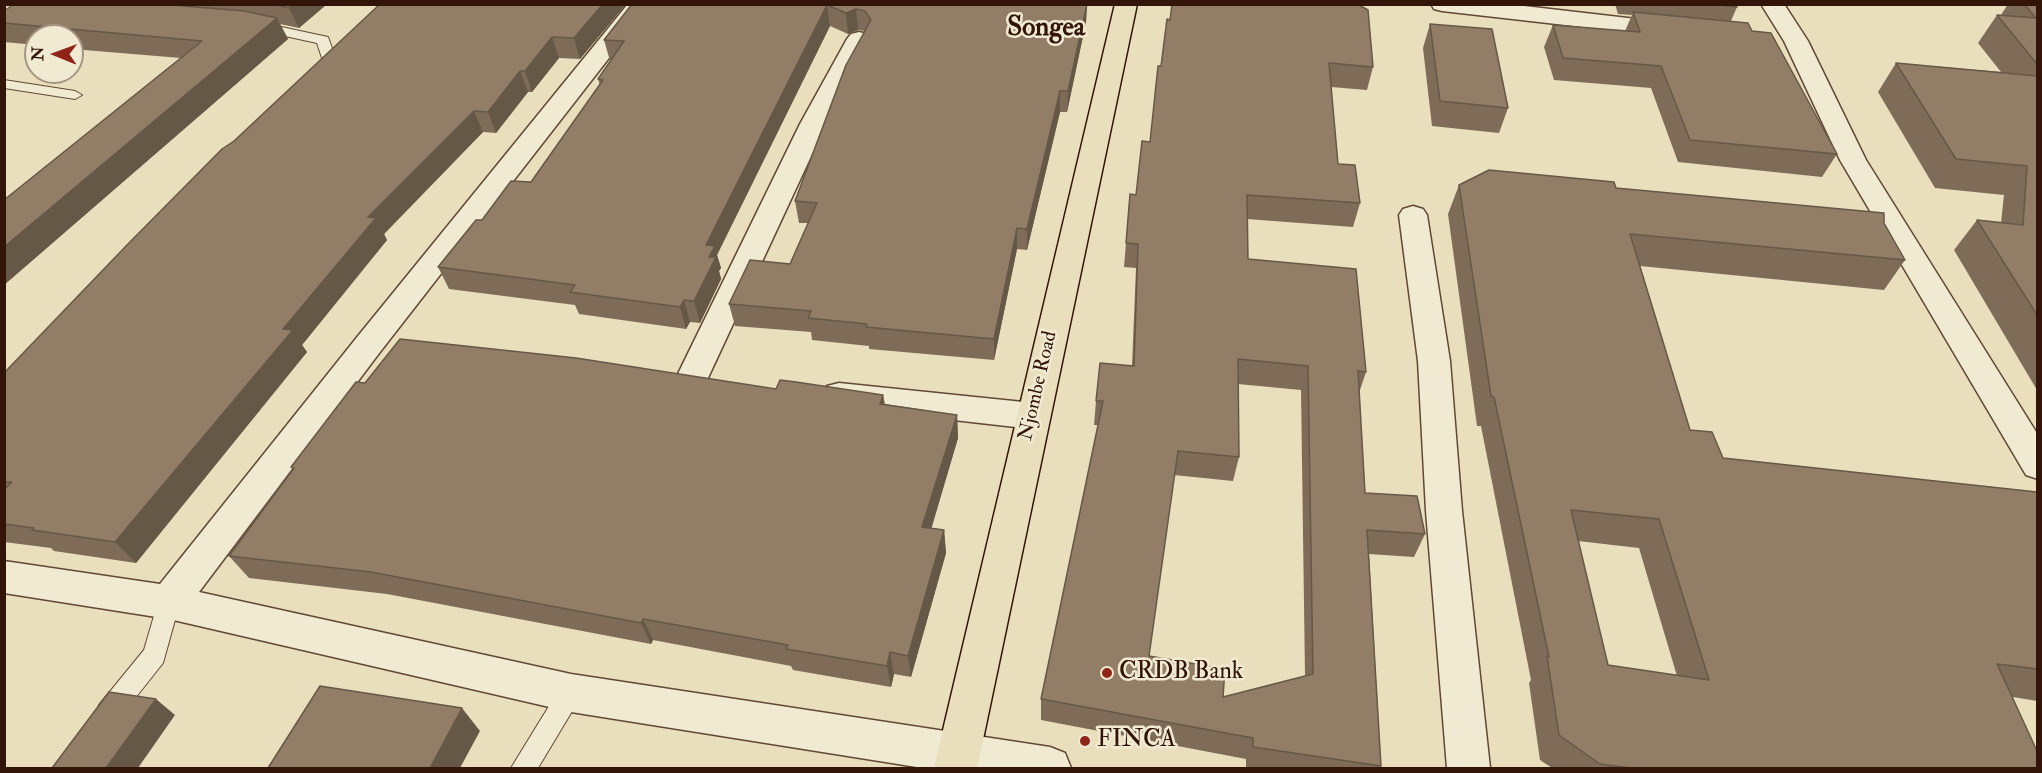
<!DOCTYPE html>
<html>
<head>
<meta charset="utf-8">
<style>
	body { margin:0 }
	#map { position:relative; width:2042px; height:773px; overflow:hidden; background:#eadfbc; font-family:"IM FELL Double Pica",serif }
	canvas { display:block }
	.frame { position:absolute; inset:0; border:6px solid #321508; pointer-events:none }
	.north { position:absolute; left:24px; top:24px; width:60px; height:60px; box-sizing:border-box; background:#f1ead3; border:2px solid #a59582; border-radius:50%; rotate:271deg; font-size:16px; font-weight:700; line-height:24px; text-align:center; color:#321508 }
	.north::after { content:''; display:block; margin:auto; width:21px; height:27px; background:#8f2418; clip-path:polygon(50% 0,100% 100%,50% 72%,0 100%) }
</style>
</head>
<body>
<div id="map">
<canvas width="2042" height="773"></canvas>
<div class="frame"></div>
<div class="north">N</div>
</div>
<script>
const context = document.querySelector('canvas').getContext('2d');
context.lineJoin = 'round';
function stroke(path, color, width, dash) {
  context.strokeStyle = color;
  context.lineWidth = width;
  context.lineCap = dash ? 'butt' : 'round';
  context.setLineDash(dash || []);
  context.stroke(path);
}
function fillPath(path, color) {
  context.fillStyle = color;
  context.fill(path, 'evenodd');
}
function write(font, color, halo, rows, align = 'center') {
  context.font = font + ' "IM FELL Double Pica",serif';
  context.lineWidth = 5;
  context.setLineDash([]);
  context.textBaseline = 'middle';
  context.strokeStyle = halo;
  context.fillStyle = color;
  for (const [text, x, y, turn = 0] of rows) {
    context.save();
    context.translate(x, y);
    context.rotate((+turn || 0) * Math.PI / 180);
    context.textAlign = isNaN(turn) ? turn : align;
    if (halo) context.strokeText(text, 0, 0);
    context.fillText(text, 0, 0);
    context.restore();
  }
}
const lane = new Path2D(`
	M258,22L328,37L337,62L323,78H313L311,75L323,61L317,43L253,29L251,26Z
	M4,80L75,91L82,95L75,99L4,88Z
	M169,592L177,595L180,602L163,663L117,721L108,724L99,721L96,713L99,705L144,650L158,602L161,595Z
	M571,682L580,685L583,693L538,768H511L562,685Z`);
const street = new Path2D(`
	M628,4H651L380,352L199,592L571,674L1050,747L1065,753L1071,768H923L571,712L169,619L4,593V561L160,584L358,336Z
	M1431,4H1507L1671,23L1679,25L1683,30L1679,35L1671,37L1442,11L1434,9Z
	M1761,4H1784L1808,41L1866,160L2038,435V479L2026,475L1840,160L1784,41Z
	M859,32L867,34L871,39L826,124L707,380L703,388L691,392L679,388L675,380L800,124L847,39L851,34Z
	M1413,206L1423,209L1427,215L1450,361L1462,511L1490,768H1447L1426,511L1418,361L1399,215L1403,209Z
	M839,383L1033,403L1045,407L1050,416L1045,425L1033,429L839,407L827,404L822,395L827,386Z`);
const highway = new Path2D(`
	M1115,4H1137L977,768H934Z`);
stroke(lane, '#604835', 2);
stroke(street, '#604835', 3);
stroke(highway, '#321508', 3);
fillPath(lane, '#f1ead3');
fillPath(street, '#f1ead3');
fillPath(highway, '#eadfbc');
fillPath(new Path2D(`
	M14,4H327L299,28L280,24L288,39L4,285V200L181,58L72,49V36H36V45L4,42V11Z
	M380,4H626L580,59L559,58L532,92H528L496,133L483,132L384,234L387,240L302,345L307,352L136,563L54,551L51,548L4,542V373L234,141Z
	M632,4H1087L1086,22L1067,112H1060L1027,250L1017,249L994,360L869,349V346L812,340L811,332L735,326L729,304L790,264L808,223H799L795,201L865,31L858,30L848,34L830,26L717,255L721,268L719,271L721,279L700,323L690,322L686,329L579,314L575,305L449,289L438,267L482,220L531,182L600,85L598,79L611,61H610L604,40Z
	M1615,4H1736L1737,7L1731,21L1752,31L1837,154L1822,177L1678,162L1651,88L1554,80L1544,47L1553,25L1625,31L1632,15L1618,14Z
	M2008,4H2037V390L1954,250L1977,220L2001,223L2004,195L1935,188L1878,92L1896,63L2001,72L1978,43L1997,15H2001Z
	M1170,20L1373,67L1367,90L1331,87L1338,164L1360,203L1353,227L1247,219L1248,259L1366,372L1359,393L1365,493L1425,534L1414,557L1369,554L1381,766L1380,768H1254L1246,767V759L1041,720V699L1098,425H1094L1096,401L1132,366L1136,268L1124,267L1130,194L1136,195L1150,142L1161,66ZM1238,384L1301,390L1305,676L1223,697L1149,656L1174,475L1233,481L1239,457Z
	M1430,24L1508,108L1499,133L1432,126L1423,48Z
	M1459,185L1616,188L1884,223L1905,260L1884,290L1640,266L1690,430L1723,458L2037,492V701L2013,697L2037,768H1552L1540,760L1529,683L1531,680L1481,426H1477L1448,214ZM1578,541L1639,548L1677,676L1608,665Z
	M365,383L776,389L883,395L885,404L957,415L958,438L931,529L944,530L946,553L911,677L894,674L891,687L793,670L791,666L653,640L651,644L387,594L249,578L229,556L292,469L291,467Z`), '#7e6c58');
fillPath(new Path2D(`
	M293,4H327L299,28L289,8Z
	M603,4H626L580,59L574,38Z
	M1087,4L1086,22L1067,112L1068,91Z
	M827,5L830,26L717,255L721,268L719,271L721,279L700,323L694,301L706,245Z
	M856,9L858,30L848,34L846,13Z
	M277,18L288,39L4,285V247Z
	M552,37L559,58L532,92L525,71Z
	M520,71L528,92L496,133L488,112Z
	M1060,91V112L1027,250V229Z
	M474,111L483,132L384,234L387,240L302,345L307,352L136,563L115,542L283,329L368,217Z
	M1017,228V249L994,360V339Z
	M684,300L690,322L686,329L680,307Z
	M883,395L886,418L880,404Z
	M957,415L958,438L925,550L922,527Z
	M944,530L946,553L911,677L908,656Z
	M643,619L653,640L651,644L641,623Z
	M890,652L894,674L891,687L887,666Z
	M156,699L175,715L138,768H106Z
	M462,708L480,731L460,768H430Z`), '#665847');
const building = new Path2D(`
	M14,4H159L244,11L277,18L4,247V200L202,41L4,23V11Z
	M272,4H293L289,8Z
	M380,4H603L574,38L552,37L525,71H520L488,112L474,111L368,217L376,218L283,329L293,330L115,542L32,530L34,528L4,524V490L12,482H4V373L127,245L222,149L234,141Z
	M632,4H1087L1068,91H1060L1027,229L1017,228L994,339L866,327L867,324L808,318L811,311L729,304L750,260L790,264L817,203L795,201L846,65L871,20L865,11L856,9L846,13L827,5L706,245L715,246L709,257H716L694,301L684,300L680,307L570,292L575,285L438,267L476,220H482L511,181L531,182L603,80L598,79L624,41L604,40Z
	M1172,4H1357L1368,10L1373,67L1329,63L1338,164L1355,165L1360,203L1247,195L1248,259L1356,269L1366,372L1358,371L1365,493L1417,496L1425,534L1367,530L1381,766L1253,747V738L1041,699L1103,401H1096L1100,363L1134,366L1138,244L1126,243L1130,194L1136,195L1142,141L1150,142L1158,66H1161L1167,19L1170,20ZM1238,359L1308,366L1313,674L1223,697L1225,669L1149,656L1178,451L1239,457Z
	M1711,4H1736L1737,7Z
	M2024,4H2037V64L1997,15L2036,18Z
	M1633,12L1748,23L1752,31L1771,33L1837,154L1690,140L1661,66L1563,58L1553,25L1640,32Z
	M1430,24L1492,29L1508,108L1440,101Z
	M1896,63L2037,76V315L1977,220L2023,225L2027,166L1956,159Z
	M1489,170L1614,182L1616,188L1884,213V223L1905,260L1630,234L1690,430L1712,432L1723,458L2037,492V669L1997,664L2037,751V768H1631L1600,764L1559,735L1547,656L1549,657L1494,397L1491,396L1459,185ZM1571,510L1659,519L1709,680L1608,665Z
	M400,339L576,358L776,389L780,380L796,382L883,395L880,404L957,415L922,527L944,530L908,656L890,652L887,666L786,649L788,645L643,619L641,623L371,572L229,556L294,468L291,467L356,382L365,383Z
	M320,686L462,708L430,768H268Z
	M109,692L156,699L106,768H52Z`);
fillPath(building, '#927e66');
stroke(building, '#665847', 1.5);
for (const [x, y, r, color] of [
	[1107,673,6,"#8f2418"],
	[1085,741,6,"#8f2418"]
]) {
  const dot = new Path2D();
  dot.arc(x, y, r, 0, 2 * Math.PI);
  context.fillStyle = color;
  context.fill(dot);
  stroke(dot, '#f1ead3', 2);
}
write('20px', '#321508', '#f1ead3', [
	["Njombe Road",1039,386,-77]
]);
write('24px', '#321508', '#f1ead3', [
	["CRDB Bank",1119,673],
	["FINCA",1097,741]
], 'left');
write('bold 27px', '#321508', '#f1ead3', [
	["Songea",1046,29]
]);
</script>
</body>
</html>
